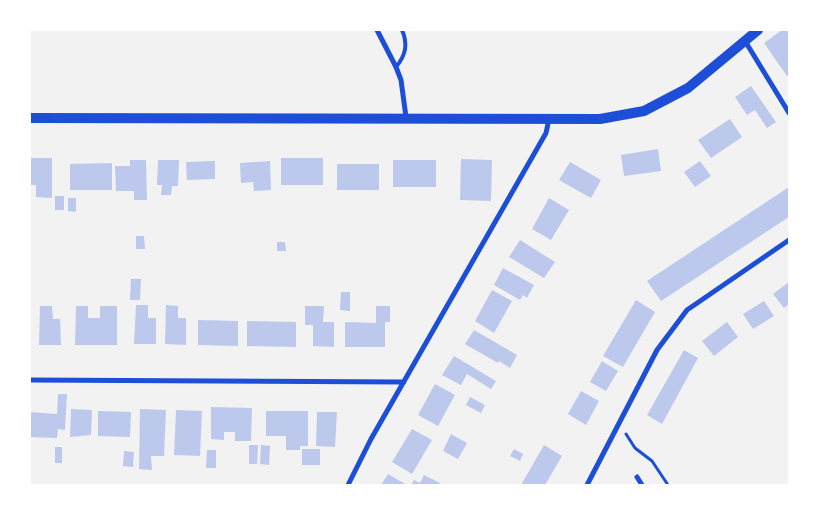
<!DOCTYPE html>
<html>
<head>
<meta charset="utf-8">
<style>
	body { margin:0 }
	#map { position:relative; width:819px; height:515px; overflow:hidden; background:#f2f2f2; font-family:"PT Sans",sans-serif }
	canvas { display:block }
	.frame { position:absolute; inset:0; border:31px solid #fff; pointer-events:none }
</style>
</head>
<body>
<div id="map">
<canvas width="819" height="515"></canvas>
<div class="frame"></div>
</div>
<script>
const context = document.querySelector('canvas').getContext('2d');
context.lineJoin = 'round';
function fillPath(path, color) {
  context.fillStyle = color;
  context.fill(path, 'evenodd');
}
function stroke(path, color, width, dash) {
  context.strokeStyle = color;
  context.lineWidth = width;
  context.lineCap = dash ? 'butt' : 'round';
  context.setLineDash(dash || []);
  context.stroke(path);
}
fillPath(new Path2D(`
	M782,30H789V75L787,76L764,43Z
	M751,86L776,122L767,128L755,110L747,115L735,97Z
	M730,119L742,137L711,158L698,140Z
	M658,149L661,171L624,176L621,155Z
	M30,158H52V198L36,197V185H30Z
	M281,158H323V185H281Z
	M461,159L492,160L491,201L460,200Z
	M130,160H146L147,200H134V191H116L115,166H130Z
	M158,160H179L178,186H172L171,195H161L162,185H157Z
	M393,160H436V187H393Z
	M215,161V179L187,180L186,162Z
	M270,161L271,190L254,191L253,182L241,183L240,163Z
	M700,161L711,176L695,187L684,172Z
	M570,162L601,180L591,198L559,180Z
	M112,163V190H70V164Z
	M337,164H379V190H337Z
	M789,187V217L661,301L647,281Z
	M55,196H64V210H55Z
	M68,198H76V212L68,211Z
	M549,198L569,210L551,240L532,229Z
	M136,236H144L145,249H136Z
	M520,240L555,262L544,278L509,257Z
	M277,242H285L286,251H277Z
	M503,268L534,285L527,298L523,295L520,300L494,285Z
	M131,279H141L140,300H130Z
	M789,282V304L784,308L773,294Z
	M492,290L512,301L494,333L475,321Z
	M341,292H350V311L340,310Z
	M636,300L655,312L623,367L603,356Z
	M764,301L774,316L753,329L743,314Z
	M136,305H148V318H156V344H134Z
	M166,305L178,306V318H186V345L165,344Z
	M40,306H52L53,319H60L61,345H39Z
	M76,306H88V318H100V306H117V345H75Z
	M305,306H324L323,322H334V347L313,346V325H305Z
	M376,306H390V322H385V347H345V322L376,323Z
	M198,320L238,321V346L198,345Z
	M247,321L296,322V347L247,346Z
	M727,322L738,337L714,356L702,341Z
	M474,330L517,355L510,368L499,361L498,363L465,344Z
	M684,350L698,358L662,424L647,415Z
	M454,356L496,381L491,389L467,374L461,385L442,375Z
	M602,361L618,371L606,391L590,382Z
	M435,384L455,395L438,426L418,415Z
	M581,391L599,401L586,425L568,414Z
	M58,394H67L65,430L58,429L57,438L30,437V412L57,414Z
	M470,397L485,405L481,413L466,405Z
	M211,407L252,408L251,441H235V432H224V440L211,439Z
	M71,409L92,410L91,435L70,437Z
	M140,409L166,410L164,456H151L152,470L139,469Z
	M176,410L202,411L200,456L174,455Z
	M98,411L131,412L130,437L98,436Z
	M266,411H308V446H300V450H286V436H266Z
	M317,412H337L335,447L316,446Z
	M412,429L432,440L412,474L392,462Z
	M451,434L467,443L458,459L443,451Z
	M249,445H258L257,464H249Z
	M261,445L270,446L269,465L260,464Z
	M544,445L562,456L545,485H521Z
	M55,447H62V463H55Z
	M302,449H320V465H302Z
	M514,449L523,454L520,461L510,456Z
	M207,450H216V468H206Z
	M124,451L134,452L133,467L123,466Z
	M388,474L407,485H381Z
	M424,475L440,483L439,485H411L414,480L420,483Z`), '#bdc9ec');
stroke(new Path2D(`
	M626,434L635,448L652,461L668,485`), '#1d4ed8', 3);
stroke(new Path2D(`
	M396,67C406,55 408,44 402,30`), '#1d4ed8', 4);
stroke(new Path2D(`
	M377,30L396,67L401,80L406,117
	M745,41L789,113
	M30,380L404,382
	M637,477L642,485
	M348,485L371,439L546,133L549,119
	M587,485L657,350L687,310L789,240`), '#1d4ed8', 5);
stroke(new Path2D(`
	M30,118L600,119L644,111L688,88L758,30`), '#1d4ed8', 10);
</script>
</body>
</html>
